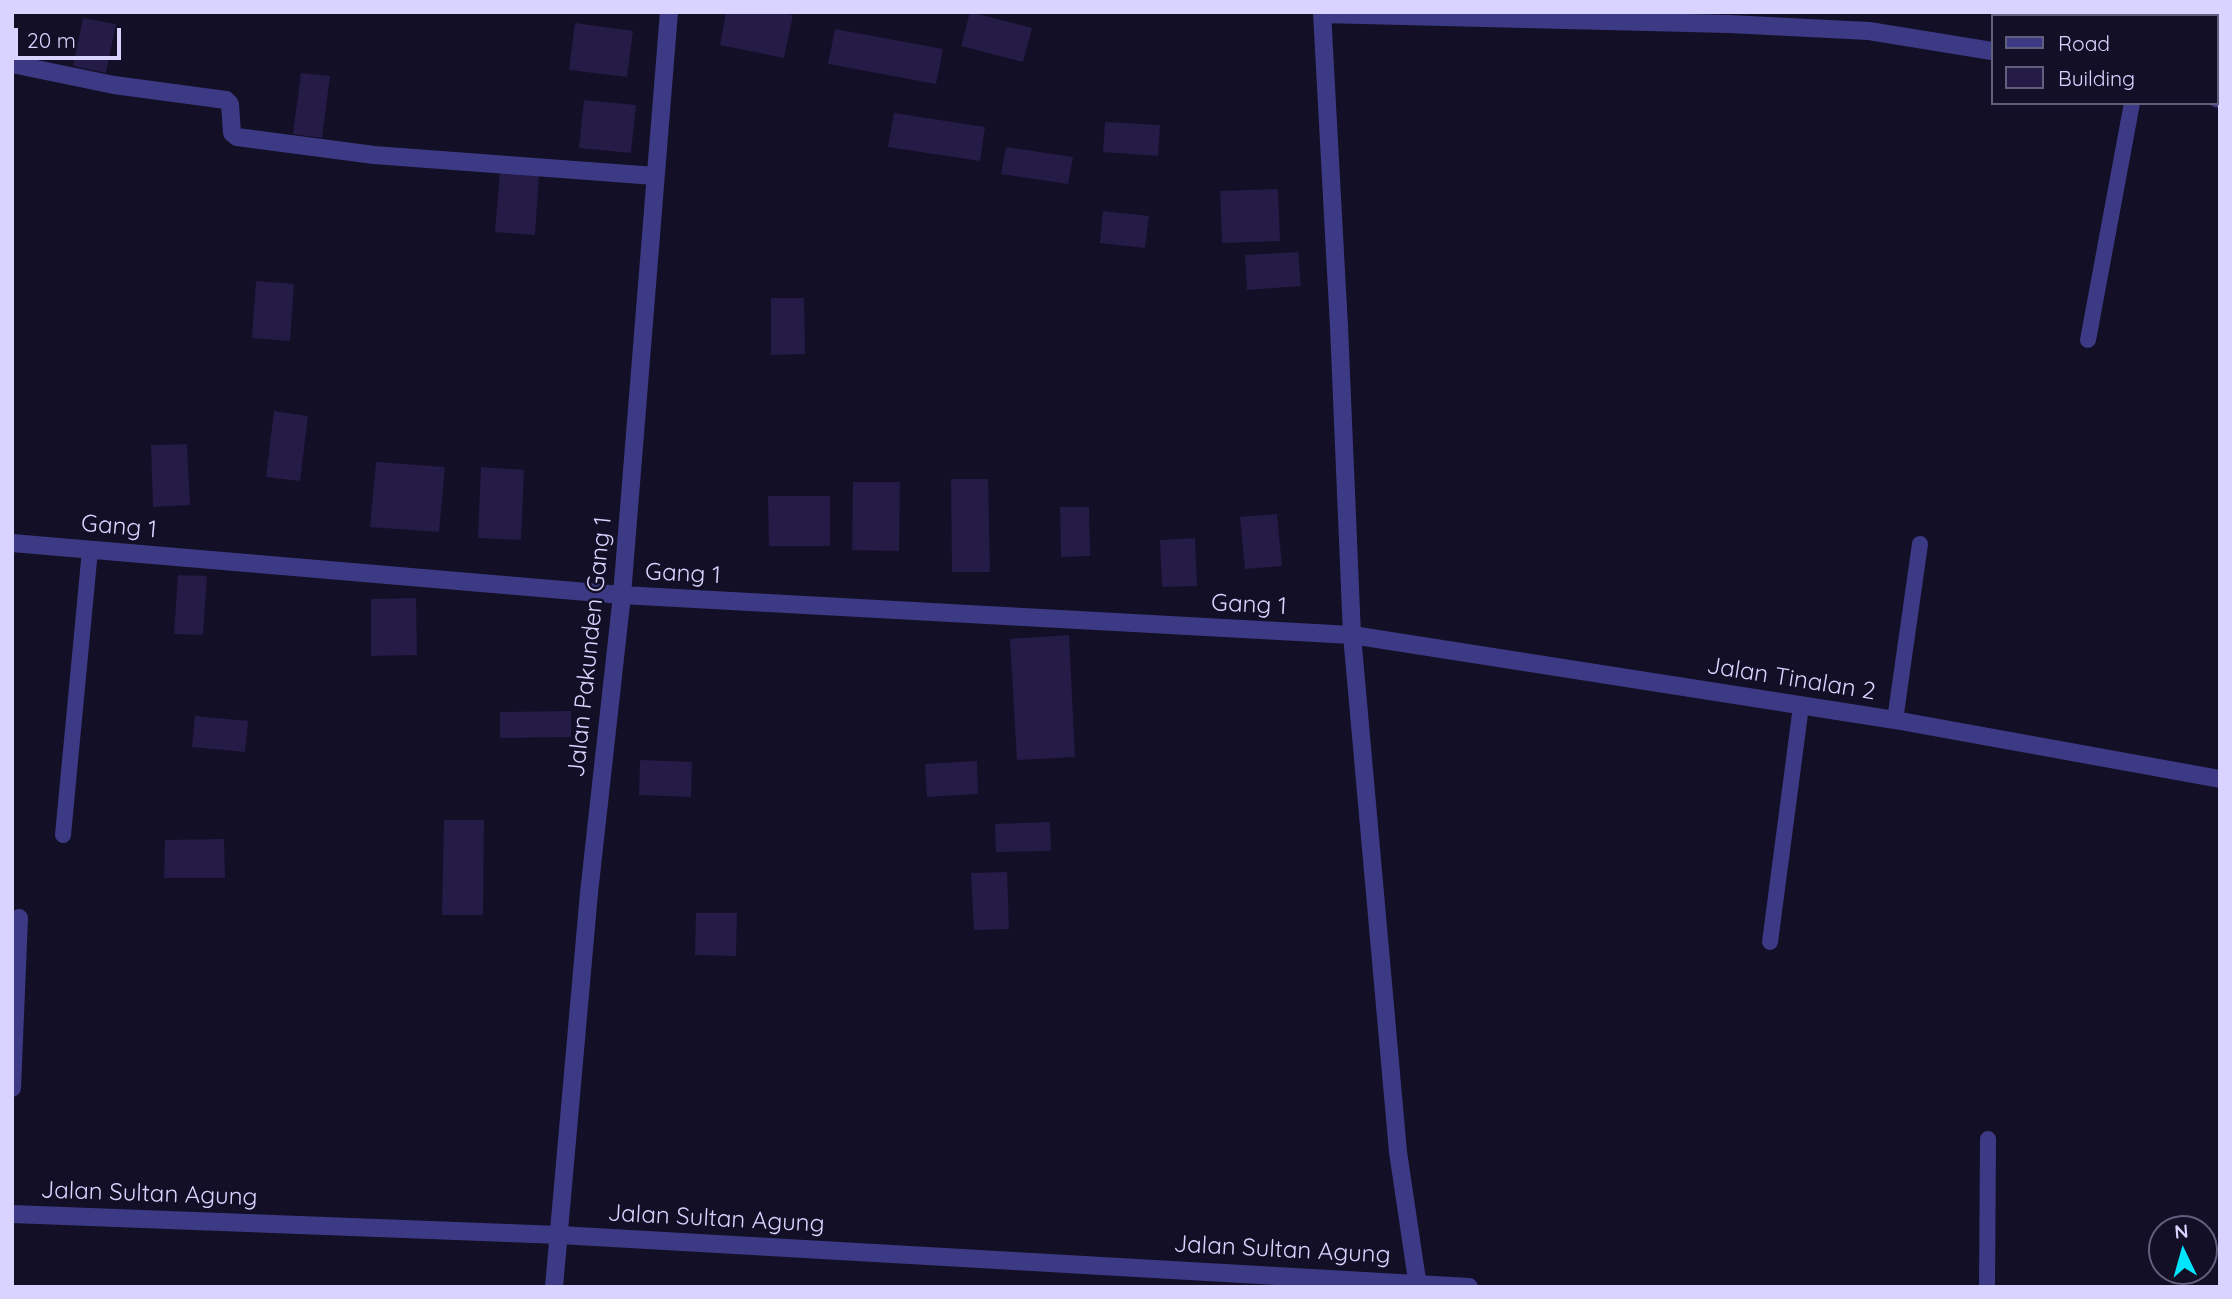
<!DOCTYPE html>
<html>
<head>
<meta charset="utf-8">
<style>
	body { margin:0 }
	#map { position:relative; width:2232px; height:1299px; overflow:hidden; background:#130f26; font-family:Quicksand,sans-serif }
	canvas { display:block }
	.frame { position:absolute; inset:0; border:14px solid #d9d4ff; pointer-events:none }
	.legend { position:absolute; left:1991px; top:14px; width:228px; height:91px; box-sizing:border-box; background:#130f26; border:2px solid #625e7d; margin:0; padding:9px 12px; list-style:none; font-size:21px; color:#d9d4ff }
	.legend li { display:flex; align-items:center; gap:14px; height:35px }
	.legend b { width:35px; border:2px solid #625e7d }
	.north { position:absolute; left:2148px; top:1215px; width:70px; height:70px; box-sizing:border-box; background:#130f26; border:2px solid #625e7d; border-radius:50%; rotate:355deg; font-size:19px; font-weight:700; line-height:28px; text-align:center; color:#d9d4ff }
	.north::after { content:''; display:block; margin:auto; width:24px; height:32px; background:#00e5ff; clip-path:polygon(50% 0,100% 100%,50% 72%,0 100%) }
	.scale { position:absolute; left:14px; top:28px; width:107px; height:32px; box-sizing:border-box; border:4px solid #d9d4ff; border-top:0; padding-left:9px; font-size:21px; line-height:24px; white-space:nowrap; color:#d9d4ff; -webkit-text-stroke:5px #130f26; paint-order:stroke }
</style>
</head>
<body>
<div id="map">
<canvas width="2232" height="1299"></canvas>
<div class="frame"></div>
<ul class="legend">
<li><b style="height:9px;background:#3d3a85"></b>Road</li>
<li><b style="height:19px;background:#241b47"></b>Building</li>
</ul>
<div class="north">N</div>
<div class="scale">20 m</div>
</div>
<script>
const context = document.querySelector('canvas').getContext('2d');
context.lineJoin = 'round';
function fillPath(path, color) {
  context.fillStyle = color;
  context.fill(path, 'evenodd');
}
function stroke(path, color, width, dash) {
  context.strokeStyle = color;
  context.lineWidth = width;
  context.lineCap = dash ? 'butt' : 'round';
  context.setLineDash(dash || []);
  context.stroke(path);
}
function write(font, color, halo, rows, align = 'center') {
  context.font = font + ' Quicksand,sans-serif';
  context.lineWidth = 5;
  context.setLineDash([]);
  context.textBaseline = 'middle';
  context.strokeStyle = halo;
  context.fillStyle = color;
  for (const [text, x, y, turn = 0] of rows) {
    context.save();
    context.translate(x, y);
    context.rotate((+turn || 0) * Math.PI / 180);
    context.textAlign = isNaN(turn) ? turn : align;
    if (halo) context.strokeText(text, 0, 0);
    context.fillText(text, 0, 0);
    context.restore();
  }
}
fillPath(new Path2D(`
	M726,12H779L793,15L784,58L720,45Z
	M970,12L1032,28L1023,62L961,46Z
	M83,18L116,24L106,73L73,66Z
	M575,23L633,31L627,77L569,70Z
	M835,29L943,49L936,84L828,64Z
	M301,73L330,76L322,138L293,134Z
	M584,100L636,105L631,153L579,148Z
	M894,113L985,127L980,161L888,147Z
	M1105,122L1160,125L1158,156L1103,152Z
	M1006,147L1073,157L1068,184L1001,174Z
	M500,172L539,174L535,235L495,232Z
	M1278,189L1280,241L1222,243L1220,191Z
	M1103,211L1149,216L1145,248L1100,243Z
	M1298,252L1301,286L1247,290L1245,255Z
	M256,281L294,284L290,341L252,338Z
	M771,298H804L805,354L771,355Z
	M274,411L308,416L300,481L266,477Z
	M187,444L190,505L153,507L151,445Z
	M376,462L445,467L439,532L370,527Z
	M481,467L524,470L521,540L478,538Z
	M951,479H988L990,572H952Z
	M853,482H900L899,551L852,550Z
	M768,496H830V546H769Z
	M1060,507H1089L1090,556L1061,557Z
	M1277,514L1282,566L1245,569L1240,517Z
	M1195,538L1197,586L1162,587L1160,540Z
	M178,575L207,576L203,635L174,634Z
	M416,598L417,655L371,656V599Z
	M1069,635L1075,757L1017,760L1010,639Z
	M571,711V737L500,738V712Z
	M195,716L248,721L245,752L192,747Z
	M640,760L692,762L691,797L639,795Z
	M977,761L978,794L927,797L925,764Z
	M444,820H484L483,915H442Z
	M1050,822L1051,851L996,852L995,824Z
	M224,839L225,878H164L165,840Z
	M1007,872L1009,929L974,930L971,873Z
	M696,913H737L736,956L695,955Z`), '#241b47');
stroke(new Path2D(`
	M2088,340L2132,103
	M1895,720L1920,544
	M63,835L90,550
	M1770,942L1801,706
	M1987,1287L1988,1139`), '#3d3a85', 16);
stroke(new Path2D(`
	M1322,12L1339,327L1352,635L1398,1152L1418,1287
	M1322,14L1729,24L1869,31L1992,51
	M12,64L114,85L226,100L230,104L232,133L237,137L374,155L655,176
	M2216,98L2220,99
	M12,543L622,595L1352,635L1895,720L2220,779
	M12,1088L19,918
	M12,1214L560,1235L1469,1287
	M554,1287L589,893L622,595L669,12`), '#3d3a85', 18);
write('24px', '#d9d4ff', '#130f26', [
	["Gang 1",119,527,5],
	["Gang 1",683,574,3],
	["Gang 1",1249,605,3],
	["Jalan Pakunden Gang 1",590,647,-84],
	["Jalan Tinalan 2",1791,679,9],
	["Jalan Sultan Agung",149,1194,2],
	["Jalan Sultan Agung",716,1219,3],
	["Jalan Sultan Agung",1282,1250,3]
]);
</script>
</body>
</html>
